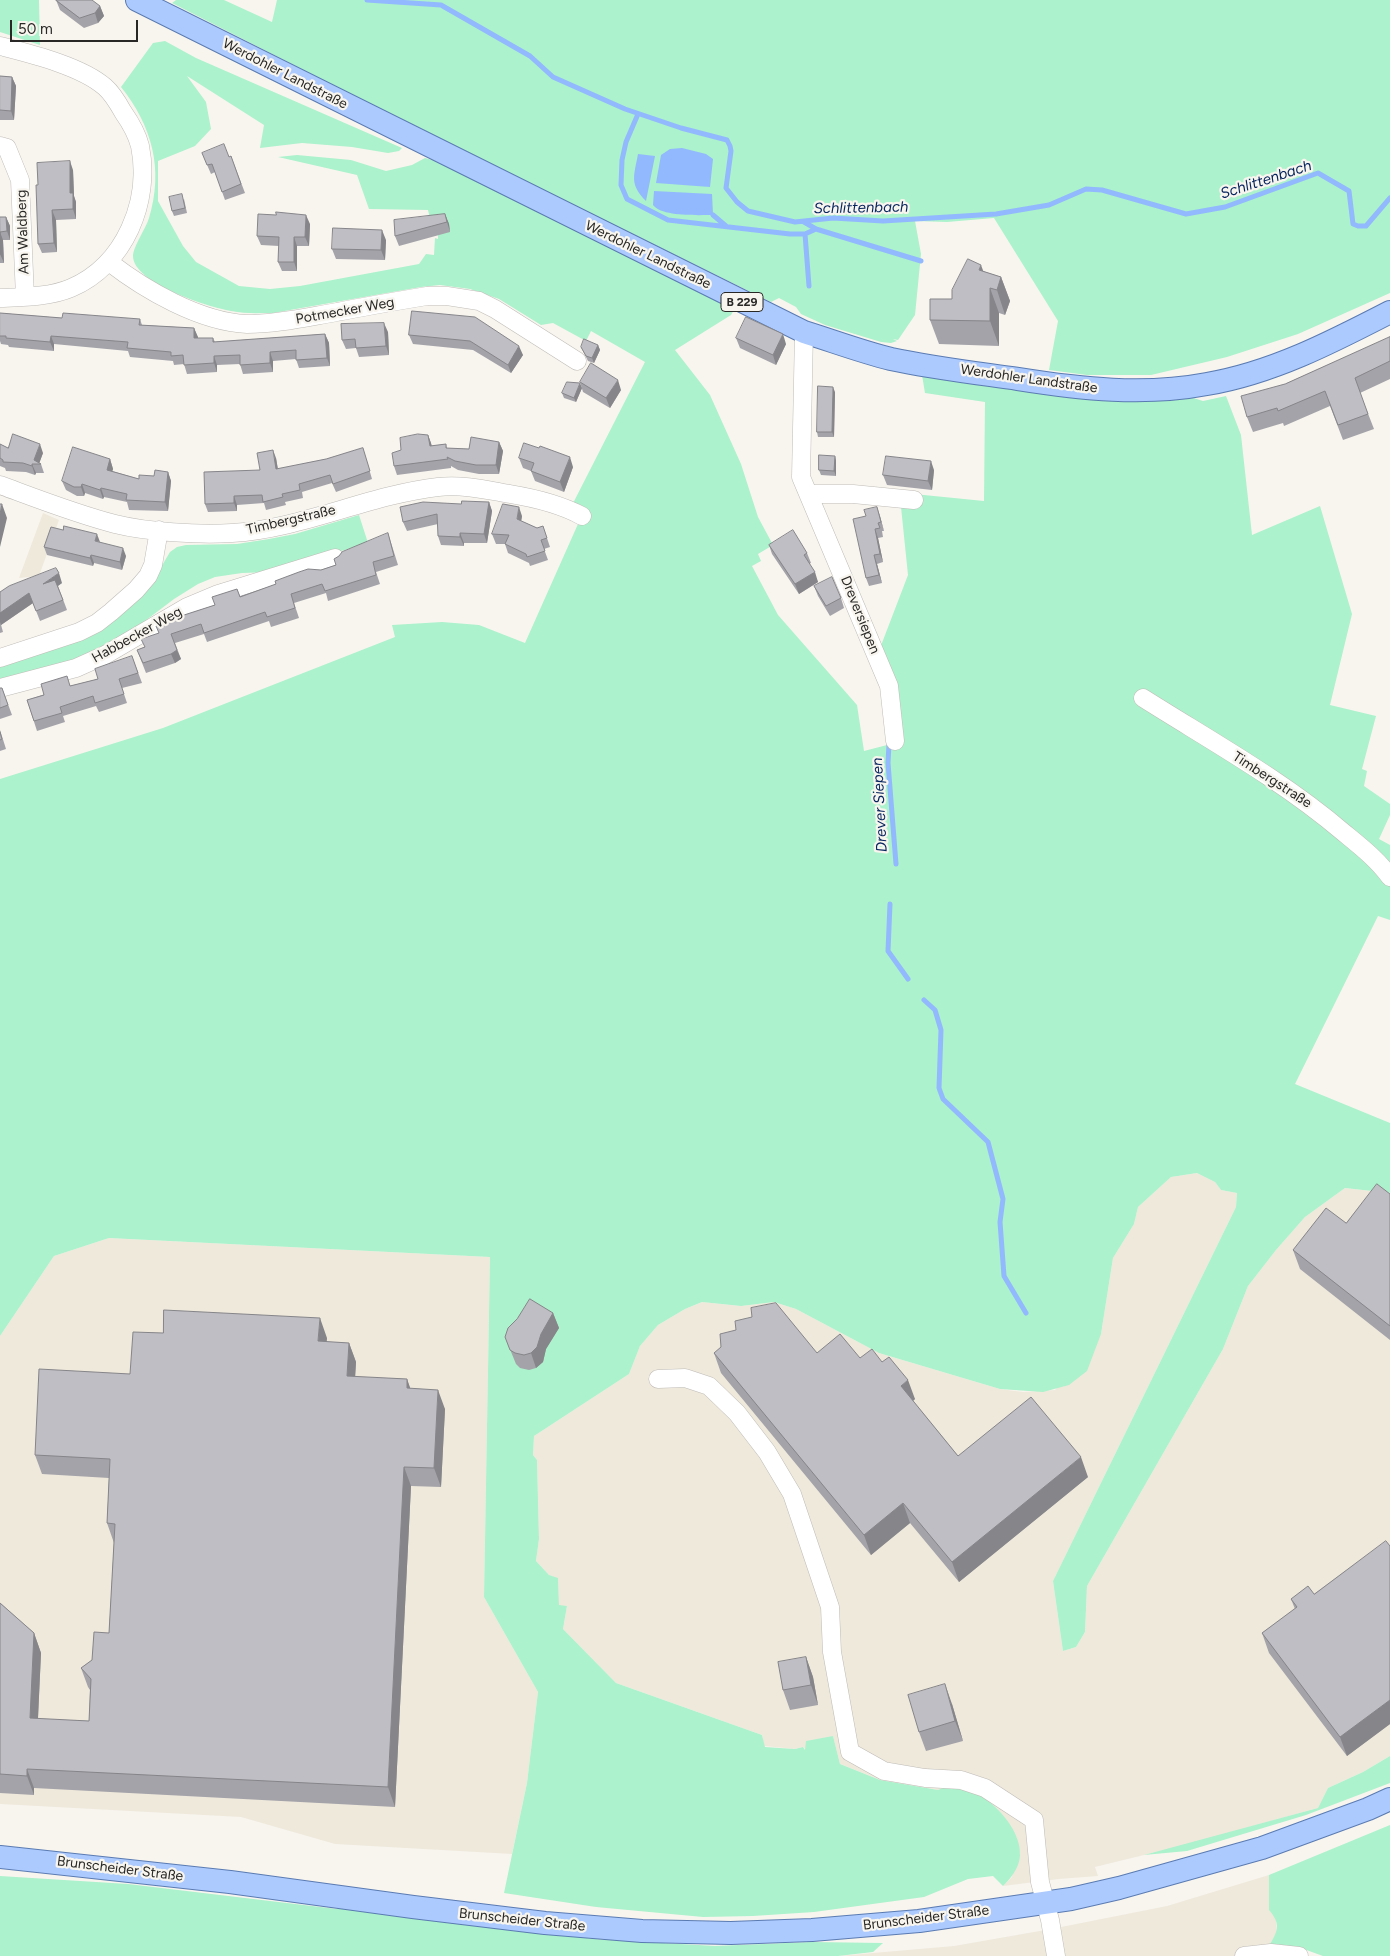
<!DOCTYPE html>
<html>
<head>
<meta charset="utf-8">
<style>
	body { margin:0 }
	#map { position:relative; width:1390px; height:1956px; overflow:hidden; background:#f8f5ef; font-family:Figtree,sans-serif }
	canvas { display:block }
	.scale { position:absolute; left:10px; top:20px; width:128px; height:22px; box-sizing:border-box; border:2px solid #292826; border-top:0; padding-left:6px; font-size:15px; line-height:18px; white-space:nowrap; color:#292826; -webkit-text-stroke:4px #f8f5ef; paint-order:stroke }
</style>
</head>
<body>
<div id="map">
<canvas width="1390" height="1956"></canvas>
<div class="scale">50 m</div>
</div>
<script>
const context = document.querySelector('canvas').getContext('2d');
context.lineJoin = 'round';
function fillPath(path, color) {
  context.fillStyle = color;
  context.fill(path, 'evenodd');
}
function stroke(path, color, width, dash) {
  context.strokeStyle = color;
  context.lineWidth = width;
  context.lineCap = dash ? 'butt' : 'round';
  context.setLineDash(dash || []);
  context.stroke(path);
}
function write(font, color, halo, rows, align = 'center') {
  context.font = font + ' Figtree,sans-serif';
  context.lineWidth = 4.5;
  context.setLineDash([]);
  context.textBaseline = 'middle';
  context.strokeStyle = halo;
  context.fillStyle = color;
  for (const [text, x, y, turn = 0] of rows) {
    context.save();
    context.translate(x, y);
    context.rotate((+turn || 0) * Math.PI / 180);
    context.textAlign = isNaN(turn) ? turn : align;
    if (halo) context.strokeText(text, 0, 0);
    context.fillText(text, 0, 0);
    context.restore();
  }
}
fillPath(new Path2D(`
	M43,513L59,520L39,576L19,578Z
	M1197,1173L1215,1182L1221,1190L1237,1193L1236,1207L1053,1581L1063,1651L1076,1647L1085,1632L1087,1586L1223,1349L1248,1286L1276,1250L1305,1217L1345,1188L1390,1193V1756L1363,1772L1328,1788L1318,1808L1185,1845L1095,1867L1098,1876L1059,1879L1003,1886L1012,1877L1017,1839L1006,1820L997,1808L946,1786L938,1790L880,1780L840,1764L833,1736L806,1750L803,1747L795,1749L764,1746L762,1735L616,1683L563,1629L567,1606H559L558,1579L549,1575L536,1561L539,1539L537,1460L533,1455L534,1436L629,1374L640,1346L658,1325L685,1309L702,1302L741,1306L774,1302L796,1309L879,1353L1000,1389L1023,1392L1055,1390L1101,1334L1113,1258L1134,1224L1138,1207L1171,1177Z
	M109,1238L490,1257L484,1597L538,1692L527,1783L512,1854L335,1844L241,1817L0,1804V1336L54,1256Z
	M1269,1875V1896L1276,1919L1277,1933L1270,1944L1272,1956H838L954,1946L1051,1929L1167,1906Z`), '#efe9dc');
fillPath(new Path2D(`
	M0,0H39L40,45L0,32Z
	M176,0H224L272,22L277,0H1390V293L1298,334L1227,357L1151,375H1087L1049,370L1058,321L994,218L947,222L915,221L921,254L915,315L898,340L893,339L897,341L891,343L881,342L825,325L801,314L796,307L779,298L771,302L427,133L172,3Z
	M165,41L196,58L402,148L399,151L388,153L352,147L302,143L260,148L264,125L187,76L206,102L211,129L195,146L158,161V201L183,246L196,262L239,286L270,289L300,286L419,264L426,254L434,255L435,238L438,239V227H432L428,210L369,209L357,175L278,157L297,155L351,160L386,171L412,165L425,158L440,162L735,308L731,315L675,350L710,395L741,464L758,517L773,545L758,554L761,561L752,566L778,615L857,705L864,751L891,744L877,656L908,575L901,507L914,494L984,501L985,402L925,393L922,375L1070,398L1137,400L1187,396L1203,401L1226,396L1241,435L1252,535L1320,506L1352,614L1330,705L1376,716L1362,769L1367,771L1364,786L1390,804V815L1379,839L1390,845V920L1378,916L1295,1084L1390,1123V1193L1345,1188L1305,1217L1276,1250L1248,1286L1223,1349L1087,1586L1085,1632L1076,1647L1063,1651L1053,1581L1236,1207L1237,1193L1221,1190L1215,1182L1197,1173L1171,1177L1138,1207L1134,1224L1113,1258L1101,1334L1087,1371L1069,1385L1043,1392L1000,1389L879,1353L796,1309L774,1302L741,1306L702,1302L685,1309L658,1325L640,1346L629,1374L534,1436L533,1455L537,1460L539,1539L536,1561L549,1575L558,1578L559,1605L567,1606L563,1629L616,1683L762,1735L765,1747L795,1749L803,1747L805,1750L806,1741L833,1736L840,1764L880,1780L938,1790C971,1774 1023,1823 1020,1856C1019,1868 1011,1878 1003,1886L993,1876L968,1879L924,1897L814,1912L753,1916L703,1917L596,1907L504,1893L527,1783L538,1692L484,1597L490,1257L109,1238L54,1256L0,1336V779L163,728L395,637L392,625L442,622L479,625L525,643L578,524L566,517L645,362L591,331L586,341L553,323L541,325L499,299L470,289L440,285L421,287L273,313C259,313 245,314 231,311C208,307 133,283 133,256C133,247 146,228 149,218C164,169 152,126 121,87L153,43Z
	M359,515L368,543L271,572L242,573L215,577L198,584L174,599L141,624L90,657L0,682V667L73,643L148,589L170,552L177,547L186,545L237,544L269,539L295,534Z
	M1390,1756V1783L1306,1815L1187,1851L1144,1855L1318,1808L1328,1788L1363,1772Z
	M1390,1825V1956H1323L1298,1947L1270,1944C1279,1930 1280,1923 1269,1910V1875Z
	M0,1876L128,1884L337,1909L338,1908L595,1939L715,1946L812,1942L883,1943L873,1952L838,1956H0Z`), '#acf2cc');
fillPath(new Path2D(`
	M682,148L706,154L713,159L710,187L656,183L661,155L670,149Z
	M638,154L655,156L646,201C629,184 634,176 638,154Z
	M654,191L712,194L713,215C699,215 662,217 653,205Z`), '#92b9fd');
stroke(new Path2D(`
	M367,0L441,5L530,56L553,77L625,109L681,128L727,140L730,146L731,151L726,188L737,202L748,211L795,222L833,218L883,221L996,214L1049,205L1086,189L1102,190L1186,214L1225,207L1318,173L1349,191L1353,224L1358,226H1366L1390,198
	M638,114L626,142L622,160L621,185L627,199L668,220L790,234H805L816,229
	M713,215L726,226
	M804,222L816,229L921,261
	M805,234L809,286
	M889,744L888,763L896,864
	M890,904L888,951L908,979
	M924,1000L935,1010L941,1030L939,1088L943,1099L988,1142L1003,1199L1000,1222L1004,1276L1026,1313`), '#92b9fd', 5);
const minor = new Path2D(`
	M0,46C31,54 81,66 105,87C113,94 118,103 123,112C130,122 137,134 140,146C151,201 125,265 71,288C50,297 23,297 0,298
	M0,146L7,148L20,180L25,297
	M109,262C145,290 200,322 247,324C277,324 307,317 337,312C367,306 397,301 427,296H447L479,301L495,309L577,361
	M804,332L801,477L889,686L895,741
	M0,485C38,499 76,514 115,524C147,532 198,535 232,533C301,529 369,495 438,487C462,484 487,490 510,494C534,498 560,504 582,516
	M809,494H853L914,500
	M0,658L79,632L97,623L111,612L136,590L148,576L153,565L159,530
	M0,688L76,668L105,655L187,607L218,594L335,558
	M1143,698C1211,741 1282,780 1343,832C1360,846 1377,859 1390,877
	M658,1379L685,1378L709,1386L737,1413L767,1452L792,1494L830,1607L832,1652L850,1752L884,1771L925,1778L961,1780L985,1788L1034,1820L1040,1882L1050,1920L1056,1956
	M1244,1956L1271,1953L1299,1956`);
const major = new Path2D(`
	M137,0L804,332C833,341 862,352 891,359C933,368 976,373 1018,379C1081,389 1144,396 1207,384C1272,373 1332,342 1390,312
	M0,1857L230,1882L413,1907L545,1923L642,1931L731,1933L812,1930L919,1921L1071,1899L1119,1888L1262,1848L1368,1809L1390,1799`);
stroke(minor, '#bfbcb7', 19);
stroke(major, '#5a7bb2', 24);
stroke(minor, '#fff', 18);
stroke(major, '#accafe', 22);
fillPath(new Path2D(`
	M56,0L100,6L104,16L98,23L84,28L60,10Z
	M0,76L12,77L16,86L14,120H0Z
	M202,153L229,157L231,156L245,193L225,200L215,172L211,174Z
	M73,170L74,196L76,202V219L56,220L57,252L42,253L38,244V185Z
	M184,199L187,213L174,216L172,211Z
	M445,214L449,224L450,232L399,246L395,236Z
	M0,217H6L10,226V240H3L4,263H0Z
	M310,224L309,246H297V271H282L278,262L279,246L261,245L257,236Z
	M386,240L385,260L336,259L332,249Z
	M983,271L1001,277L1010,301L1005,315L999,313V346L939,344L930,320L952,299Z
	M412,311L523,355L511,373L473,350L413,344L409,335Z
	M0,313L62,318L140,319L142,325L194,328L198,338H213L215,342L325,334L329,343L330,366L299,368L296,359L273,361V372L243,374L240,364L217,365V372L187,374L184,364L174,365L173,361L130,357L128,351L54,344V351L9,347L8,345L1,344L0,341Z
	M388,332L389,355L359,357L356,348L346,349L342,340Z
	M1390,337V379L1360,393L1374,429L1343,440L1330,406L1284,426L1283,423L1253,432L1247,417L1285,384Z
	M736,338L786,344L776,365L740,348Z
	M598,345L600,350L594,363L588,361L581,347Z
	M580,382L621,390L610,408L583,392Z
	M582,388L576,402L564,398L562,393Z
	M835,392L834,437H818L817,432Z
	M428,435L432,446L446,444L447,448L469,449L499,442L503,451L499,474H479L458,470L451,466V468L397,475L394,466L401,450Z
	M0,444L8,448L43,453L39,463L41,464L44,473H36L35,475L26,472L6,471L5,468L0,466Z
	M363,448L372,479L336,492L332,483L302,492L303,498L285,502L286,505L266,510L264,503L237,505V511L208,512L205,504L260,470L276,458L278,469L326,459Z
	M835,456L836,461V476L821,475L819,470Z
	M519,458L573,467L564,492L535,481L531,471L523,468Z
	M110,459L113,469L112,471L139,479L154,476L168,472L171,481L168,511L129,510L127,502L104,497L103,499L85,493L84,496H77L66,490L62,481Z
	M934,470L932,490L887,485L883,475Z
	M489,502L492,511L487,543H464V546L441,545L438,536V524L407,531L403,522L461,504Z
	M877,507L884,531H882L883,537L878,538L883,562L877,564L882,583L869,586L866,578V516Z
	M522,516L521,521L537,528L543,526L550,547L544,549L548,560L530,566L529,563L508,553L505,544H496L492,534Z
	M388,533L398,565L376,572L380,584L328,601L326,593L294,603L299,618L271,627L269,621L207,642L204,634L175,643L181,659L175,663L146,673L137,650L144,647L159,634L181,616L215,605L237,589L240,596L336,565Z
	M100,542L126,556L122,570L94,563L93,566L47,555L44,547Z
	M769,545L807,553L811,563L809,564L818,582L799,594L772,554Z
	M62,583L58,586L67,610L40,621L33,603L1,625L3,632L0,633V592Z
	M814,586L841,598L844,608L830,616L818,596Z
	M132,656L142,683L122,688L127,703L99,712L96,706L63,716L65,722L37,731L27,700L70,686L98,679Z
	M0,688H2L12,715L0,719Z
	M0,730L6,749L0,751Z
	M1390,1194V1340L1300,1269L1293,1250L1346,1223Z
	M553,1313L559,1328L546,1349L543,1362L536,1368L529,1370L520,1368L516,1364L505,1337Z
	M327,1338L326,1342L349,1343L356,1362L355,1377L407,1379L410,1388L445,1409L441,1487L411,1486L395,1807L34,1788V1795L0,1793V1603L34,1633L41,1653L38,1719L89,1721L90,1690L88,1687L81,1668L92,1660L109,1633L114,1543L107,1523L109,1478L42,1474L35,1455L130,1374Z
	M714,1353H817L860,1358L882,1362L915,1399L913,1401L958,1456L1088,1477L959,1582L910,1523L871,1555L721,1373Z
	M1390,1546V1724L1347,1756L1269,1653L1262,1633L1295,1609L1291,1599L1314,1594Z
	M806,1657L813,1677L818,1705L790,1710L783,1690Z
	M952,1704L963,1741L926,1751L919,1732Z`), '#a4a3a9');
fillPath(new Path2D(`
	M100,6L104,16L98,23L95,13Z
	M12,77L16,86L14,120L11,111Z
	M70,161L73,170L74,196L76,202V219L73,209L70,193Z
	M52,210L56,220L57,252L54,243Z
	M445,214L449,224L450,232L447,222Z
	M306,215L310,224L309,246L305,237Z
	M6,217L10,226V240L7,231Z
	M382,230L386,240L385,260L381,250Z
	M0,232L3,240L4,263L0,254Z
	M294,237L297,246V271L294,262Z
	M981,265L990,289L979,270Z
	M1001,277L1010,301L1005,315L997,290Z
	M990,288L999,313V346L990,321Z
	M384,323L388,332L389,355L386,346Z
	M194,328L198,337L197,347L194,338Z
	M325,334L329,343L330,366L327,358Z
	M783,334L786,344L776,365L773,355Z
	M51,336L54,344V351L50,342Z
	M598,345L600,350L594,363L592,358Z
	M519,346L523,355L511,373L508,365Z
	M270,352L273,361V372L270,363Z
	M214,356L217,365V372L214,363Z
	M618,380L621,390L610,408L606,398Z
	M580,383L582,388L576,402L574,398Z
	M833,387L835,392L834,437L832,432Z
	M428,435L431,443L433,455L430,446Z
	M499,442L503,451L499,474L496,465Z
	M40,444L43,453L39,464L34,460Z
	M273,450L276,458L279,477L276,469Z
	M835,456L836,461V476L834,471Z
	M570,457L573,467L564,492L560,482Z
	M110,459L113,469L110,479L107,470Z
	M931,461L934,470L932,490L928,481Z
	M32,464L36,473L35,475L32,466Z
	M168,472L171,481L168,511L165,502Z
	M82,484L85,493L84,496L81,487Z
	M101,488L104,497L103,499L100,490Z
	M234,496L237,505V511L234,503Z
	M489,502L492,511L487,543L484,534Z
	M2,504L7,518L0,547V514Z
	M519,507L522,516L520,528L517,519Z
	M877,507L880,516L884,531L881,522Z
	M875,529L878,538L883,562L880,554Z
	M460,533L464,543V546L460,537Z
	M97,534L100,542L95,541Z
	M123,548L126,556L122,570L120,562Z
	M91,555L94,563L93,566L90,558Z
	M874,555L877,564L882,583L879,575Z
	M815,572L818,582L799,594L795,584Z
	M59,573L62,583L46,594L43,584Z
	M29,593L33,603L1,625L3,632L0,622V613Z
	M177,650L181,659L175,663L171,654Z
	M553,1313L559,1328L546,1349L543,1362L536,1368L531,1353L541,1334Z
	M320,1318L327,1338L325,1361L318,1341Z
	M349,1343L356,1362L354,1396L347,1376Z
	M407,1379L414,1399L407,1388Z
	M908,1380L915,1399L908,1405L901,1386Z
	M438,1390L445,1409L441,1487L434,1468Z
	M1081,1457L1088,1477L959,1582L952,1562Z
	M404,1467L411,1486L395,1807L388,1787Z
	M903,1503L910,1523L871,1555L864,1535Z
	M34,1633L41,1653L37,1738L30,1718Z
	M806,1657L813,1677L818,1705L811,1685Z
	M945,1684L952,1704L963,1741L955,1721Z
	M1390,1700V1724L1347,1756L1340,1737Z
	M27,1769L34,1788V1795L27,1776Z`), '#868589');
const building = new Path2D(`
	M56,0H92L100,6L95,13L80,18Z
	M0,76L12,77L11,111L0,110Z
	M224,144L229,157L231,156L241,184L222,192L212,164L207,165L202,153Z
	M70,161V193H73V209L52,210L54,243L38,244L36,185H38L37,163Z
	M182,194L185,208L172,211L169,197Z
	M276,212L306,215L305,237H294V262H278L279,237L257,236L258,214L276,215Z
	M445,214L447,222L395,236L394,220Z
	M0,217H6L7,231L0,232V254Z
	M333,228L382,230L381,250L332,249Z
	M968,259L981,265L979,270L1001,277L997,290L990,288V321L930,320V299H952V290Z
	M412,311L475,317L519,346L508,365L470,341L409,335Z
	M0,313L62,318L63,313L140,319L139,325L194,328V338H213V342L325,334L327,358L296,360V350L270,352V363L240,365V355L214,356V363L184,365L183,355L171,356V352L127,348L128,342L51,336L50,342L6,338V336H0Z
	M746,317L783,334L773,355L736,338Z
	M384,323L386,346L356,348L355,339L342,340L341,324Z
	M1390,337V361L1355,378L1368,414L1338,425L1325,391L1278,411L1277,408L1247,417L1241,396L1285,384Z
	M584,339L598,345L592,358L586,356L581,347Z
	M591,363L618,380L606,398L580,382Z
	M567,382L580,383L574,398L562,393Z
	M818,386L833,387L832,432H817Z
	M13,434L40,444L34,460L41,464H32V466L23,463L3,462V460L0,458V444L8,448Z
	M418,434L428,435L430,446L446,444V448L469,449L471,437L499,442L496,465H476L455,461L447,457L448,459L394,466L392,453L401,450L400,438Z
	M524,443L539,448L540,446L570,457L560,482L531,471L534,463L519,458Z
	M73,447L110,459L107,470L139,479V475L154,476L155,470L168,472L165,502L126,500L127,494L101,488L100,490L82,484L81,487H74L62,481Z
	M363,448L370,471L333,484L330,475L299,484L300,490L282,494L283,497L263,502L262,495L234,496V503L205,504L204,472L260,470L257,453L273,450L276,469L326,459Z
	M819,455L835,456L834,471L819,470Z
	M886,456L931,461L928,481L883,475Z
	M462,501L489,502L484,534L460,533V537L438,536L437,514L403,522L400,507L423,502L461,504Z
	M0,504H2L0,514Z
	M503,504L519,507L517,519L537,528L543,526L547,538L541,540L545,551L527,557L526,554L505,544L509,535L492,534Z
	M877,507L881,522L878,523L880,528L875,529L880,554L874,555L879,575L866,578L853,519L866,516L864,510Z
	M64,526L97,534L95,541L123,548L120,562L91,555L90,558L44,547L51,527L63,530Z
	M793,530L807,553L804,555L815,572L795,584L769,545Z
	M388,533L394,556L373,562L376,575L325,591L322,584L291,594L295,608L267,617L265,612L204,633L201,624L171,634L177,650L171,654L143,663L137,650L145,647L141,639L159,633L156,626L179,612L181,616L215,605L212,597L237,589L240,597L276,584L275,581L299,572L308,569L321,570L336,565L334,559L339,556L342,552Z
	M56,568L59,573L43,584L55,580L63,600L36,611L29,593L0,613V592L9,586Z
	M832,577L841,598L826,606L814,586Z
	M132,656L138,673L119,679L124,694L95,703L93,696L60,707L62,713L34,721L27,700L44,695L41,684L67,676L70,686L98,679L95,669Z
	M0,688H2L8,705L0,708Z
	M0,732L2,739L0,740Z
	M1377,1184L1390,1194V1326L1293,1250L1326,1208L1346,1223Z
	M530,1299L553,1313L541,1334L537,1347L531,1353L524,1355L515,1353L510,1350L505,1337L508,1328L517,1319Z
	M776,1303L817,1353L840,1334L860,1358L872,1349L882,1362L889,1357L908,1380L901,1386L958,1456L1031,1397L1081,1457L952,1562L903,1503L864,1535L714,1353L721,1347L720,1334L736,1330L735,1321L752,1317L751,1308Z
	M164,1310L320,1318L318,1341L349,1343L347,1376L407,1379V1388L438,1390L434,1468L404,1467L388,1787L27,1769V1776L0,1774V1603L34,1633L30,1718L89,1721L91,1679L81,1668L92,1660L94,1632L109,1633L115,1524L107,1523L110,1459L35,1455L39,1369L130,1374L133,1332L163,1333Z
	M1386,1541L1390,1546V1700L1340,1737L1262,1633L1297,1607L1291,1599L1308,1586L1314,1594Z
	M806,1657L811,1685L783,1690L778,1662Z
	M945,1684L955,1721L919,1732L908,1695Z`);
fillPath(building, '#bfbec4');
stroke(building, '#868589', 1);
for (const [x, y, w] of [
	[742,302,42]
]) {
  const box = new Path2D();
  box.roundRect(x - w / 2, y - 9.5, w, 19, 4);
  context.fillStyle = '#f8f5ef';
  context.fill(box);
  stroke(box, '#292826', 1);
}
write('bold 12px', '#292826', null, [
	["B 229",742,302]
]);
write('14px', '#292826', '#f8f5ef', [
	["Werdohler Landstraße",285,74,27],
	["Am Waldberg",23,232,-92],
	["Werdohler Landstraße",648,255,26],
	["Potmecker Weg",345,311,-10],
	["Werdohler Landstraße",1029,379,8],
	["Timbergstraße",291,520,-13],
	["Dreversiepen",860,615,68],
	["Habbecker Weg",137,635,-29],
	["Timbergstraße",1272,780,33],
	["Brunscheider Straße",120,1869,7],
	["Brunscheider Straße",926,1918,-7],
	["Brunscheider Straße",522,1920,6]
]);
write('italic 15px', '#05245e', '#f8f5ef', [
	["Schlittenbach",1266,180,-18],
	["Schlittenbach",861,208,-1],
	["Drever Siepen",880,805,-93]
]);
</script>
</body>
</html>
